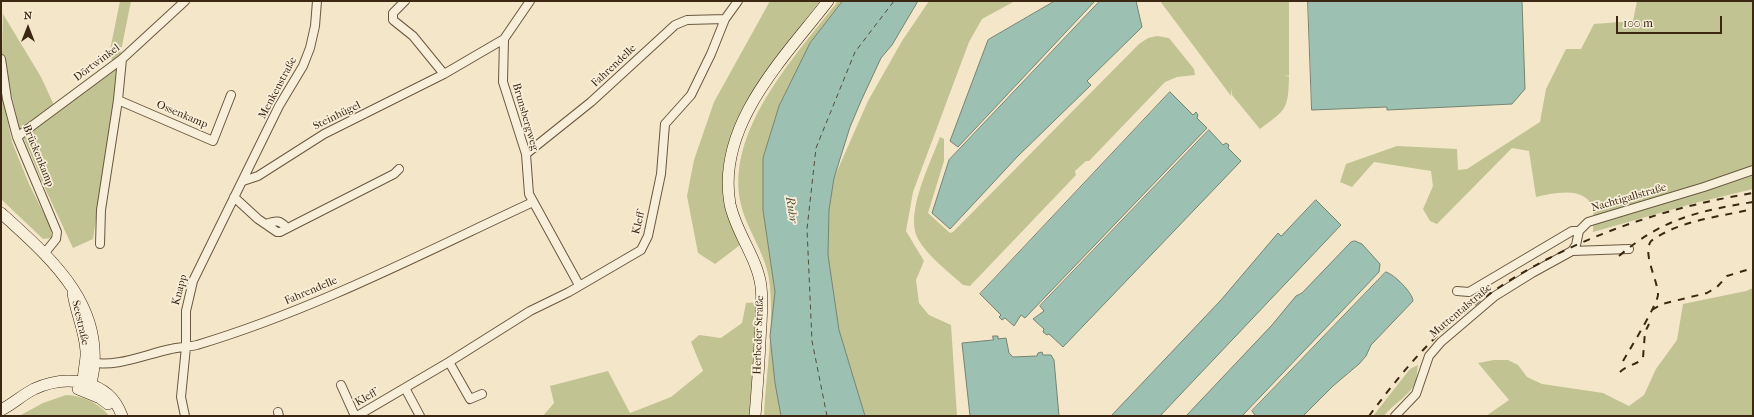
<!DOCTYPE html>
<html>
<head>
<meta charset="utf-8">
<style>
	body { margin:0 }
	#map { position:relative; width:1754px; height:417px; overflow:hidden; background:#f4e6c8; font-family:"IM FELL French Canon",serif }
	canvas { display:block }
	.frame { position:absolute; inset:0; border:2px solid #3c2812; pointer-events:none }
	.north { position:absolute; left:8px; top:8px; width:40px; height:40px; -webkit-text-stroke:3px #f8efdb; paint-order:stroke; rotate:0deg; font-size:11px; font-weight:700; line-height:16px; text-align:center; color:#3c2812 }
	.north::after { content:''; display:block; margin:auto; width:14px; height:18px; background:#3c2812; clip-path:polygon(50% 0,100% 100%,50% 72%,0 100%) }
	.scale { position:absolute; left:1616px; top:16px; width:106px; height:18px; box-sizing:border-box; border:2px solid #3c2812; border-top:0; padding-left:5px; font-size:12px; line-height:14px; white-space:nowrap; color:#3c2812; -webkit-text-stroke:3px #f8efdb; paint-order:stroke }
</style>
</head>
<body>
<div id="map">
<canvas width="1754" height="417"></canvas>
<div class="frame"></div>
<div class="north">N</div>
<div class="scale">100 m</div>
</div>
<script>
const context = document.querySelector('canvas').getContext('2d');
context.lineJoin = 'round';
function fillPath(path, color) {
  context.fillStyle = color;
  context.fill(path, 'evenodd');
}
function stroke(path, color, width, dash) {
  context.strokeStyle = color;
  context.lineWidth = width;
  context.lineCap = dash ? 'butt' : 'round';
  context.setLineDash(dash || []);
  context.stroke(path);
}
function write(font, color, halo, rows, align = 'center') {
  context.font = font + ' "IM FELL French Canon",serif';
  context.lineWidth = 3.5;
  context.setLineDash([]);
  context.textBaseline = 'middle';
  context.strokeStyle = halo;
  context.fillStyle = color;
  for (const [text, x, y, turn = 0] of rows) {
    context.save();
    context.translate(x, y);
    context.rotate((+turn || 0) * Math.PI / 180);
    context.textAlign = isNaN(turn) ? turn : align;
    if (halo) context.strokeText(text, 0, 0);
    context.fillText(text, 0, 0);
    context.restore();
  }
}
fillPath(new Path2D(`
	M120,1H131L120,56L113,61L109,55Z
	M770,1H820C787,43 755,81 735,131C732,139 726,148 725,156C719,187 727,218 740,245L715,264L698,253L687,196L694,160L714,102Z
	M838,1H843L810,43L779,106L763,158V210L775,292L770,336L775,383L781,416H764C766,373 775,322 769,279C765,251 745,228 740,200C727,128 797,54 838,1Z
	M929,1H1015L982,19L969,42L913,192L906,231L924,261L916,280L919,303L929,315L951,325L957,416H865L839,330L833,289L828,255L829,210L834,178L868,101L902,41Z
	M1160,1H1289V76L1284,75L1289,77C1288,111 1286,109 1260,129L1232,95L1231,88V96Z
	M1637,1H1753V189L1695,203L1593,232C1593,224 1595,212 1591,204C1581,186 1551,194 1536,197L1529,151L1512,148L1437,224L1430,221L1423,209L1433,186L1431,171L1374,162L1352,187L1340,182L1346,164L1397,146L1457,149L1458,170L1467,169L1540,122L1546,89L1566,49H1581L1594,24L1633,21Z
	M3,14L41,77L54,105L115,67L118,72L93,239L73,248L43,184L19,127L2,54Z
	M1157,36L1169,38L1194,69L1195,75L1177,77L1165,82L1089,161H1086L1075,171L1076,175L970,286L963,285C948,271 928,257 918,239C904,214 931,162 940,137L944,139V161L928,213L950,233L953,232L1139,44L1148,38Z
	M1,89L12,142L29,184L51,228V238L43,239L1,199Z
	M1753,288V416H1486L1509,400L1478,363L1494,360H1508L1518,365L1527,377L1542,384L1603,393L1629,406L1644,395L1656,369L1677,340L1683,304L1746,291Z
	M758,302L751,415L543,416L554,403L550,386L608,371L630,413L671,397L703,371L691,342L699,335L721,338L742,323L746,303Z
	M1418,365C1417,370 1417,376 1416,381C1412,394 1393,404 1384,416H1373L1410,369Z
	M66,395C83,396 98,402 109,416H19L43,403Z`), '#c1c392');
const water = new Path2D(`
	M843,1H918L892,45L881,58L861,101L850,127L834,178L829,210L828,255L839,330L865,416H781L775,383L770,336L775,292L763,210V158L779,106L810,43Z
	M1055,1H1095L958,147L950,141L988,40Z
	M1100,1H1136L1142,27L1087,81L1091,85L1018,156L950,229L932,213L949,160Z
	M1308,1H1522L1525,89L1512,104L1387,110V107L1312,110Z
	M1170,92L1193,115L1196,112L1198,115L1197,118L1207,128L1025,318L1021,315L1014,326L1005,318L1002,320L999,317L1001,315L980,294Z
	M1209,130L1223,145L1226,143L1229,145L1228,148L1241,161L1063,347L1049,334L1047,335L1043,332L1044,329L1033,319L1044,311L1040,306Z
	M1316,200L1341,225L1160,416H1111L1221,300L1278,233L1281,236Z
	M1355,241L1362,244L1380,264L1379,272L1242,416H1186L1272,325L1296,296L1302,293L1351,242Z
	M1386,272C1394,274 1413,293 1413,301L1371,345L1366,356L1359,364L1333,386L1303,416H1254L1255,415L1252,411Z
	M993,336H998V339L1006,338L1009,353L1013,357L1037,356L1038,353L1042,352L1043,355H1051L1054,360L1059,416H970L962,343L993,340Z`);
fillPath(water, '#9cc0b2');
stroke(water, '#768372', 1);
stroke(new Path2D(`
	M827,416L812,341L807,229L816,148L855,52L894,1`), '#544e3a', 1, [5, 4]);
const minor = new Path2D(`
	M405,1L393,13V20L413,36L444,74
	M504,39L503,82L526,154L529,194L579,285
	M1,59L7,99L17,137L57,232L56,239L44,254
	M118,100L213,141L231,95
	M17,137L122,59L185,1
	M526,154L591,102L675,25L687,20L725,19
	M243,181L258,176L324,134L444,74L504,39L530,1
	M234,197L258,219L277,232H280L394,174L399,169
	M266,224C276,220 280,220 287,228
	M100,244L101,210L118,100L122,59
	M1572,251L1629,249
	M1457,291L1469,292L1572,231H1579
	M88,362C117,368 143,355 171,349C179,347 189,347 197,345C314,310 423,253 533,202
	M449,362L470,399L482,394
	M341,385L355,416
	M405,388L420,416
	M278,412L279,416
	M185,416L181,397L186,347V311L193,281L279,106L303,66L310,48L315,26L317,1
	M357,416L449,362L530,311L569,292L641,250L648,236L661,174L665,124L691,95L711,54L725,19L738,1
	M1395,416L1416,394L1429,356L1441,342L1495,296L1532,273L1572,251L1576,245L1579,231L1588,222L1704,187L1753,170`);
const secondary = new Path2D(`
	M1,213C52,259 109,308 91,384L84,390
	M73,293C76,313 85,331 86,351C87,363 81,376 84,388
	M78,389L100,398L108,404
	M1,410C13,404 22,395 34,389C66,374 109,379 122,416
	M755,416C757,391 759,366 760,341C761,322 763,304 761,286C757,257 736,233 730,204C716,125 784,58 828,1`);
stroke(minor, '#6a5840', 10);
stroke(secondary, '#3c2812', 12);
stroke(minor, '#f8efdb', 8);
stroke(secondary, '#f8efdb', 11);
stroke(new Path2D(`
	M1619,256C1662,219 1698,211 1753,202
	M1652,310L1662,304L1707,293L1717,287L1727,276L1753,268
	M1623,361C1630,349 1657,305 1658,295C1658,280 1642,254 1651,241C1680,220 1719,217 1753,209
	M1620,372C1627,365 1637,365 1643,358L1645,332L1649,324
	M1369,416C1393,384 1418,352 1449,325C1534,252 1643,211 1753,193`), '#3c2812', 2, [7, 7]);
write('11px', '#3c2812', '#f8efdb', [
	["Dörtwinkel",97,63,-37],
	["Fahrendelle",614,66,-43],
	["Menkenstraße",278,88,-62],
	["Ossenkamp",182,115,23],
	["Steinhügel",337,116,-26],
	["Brunsbergweg",525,117,74],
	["Brückenkamp",38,156,68],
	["Nachtigallstraße",1629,198,-16],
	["Kleff",639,223,-76],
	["Knapp",180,290,-75],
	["Fahrendelle",311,291,-23],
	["Muttentalstraße",1461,311,-40],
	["Seestraße",80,323,77],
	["Herbeder Straße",759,335,-88],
	["Kleff",366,398,-30]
]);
write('italic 12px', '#544e3a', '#f8efdb', [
	["Ruhr",791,210,81]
]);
</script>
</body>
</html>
